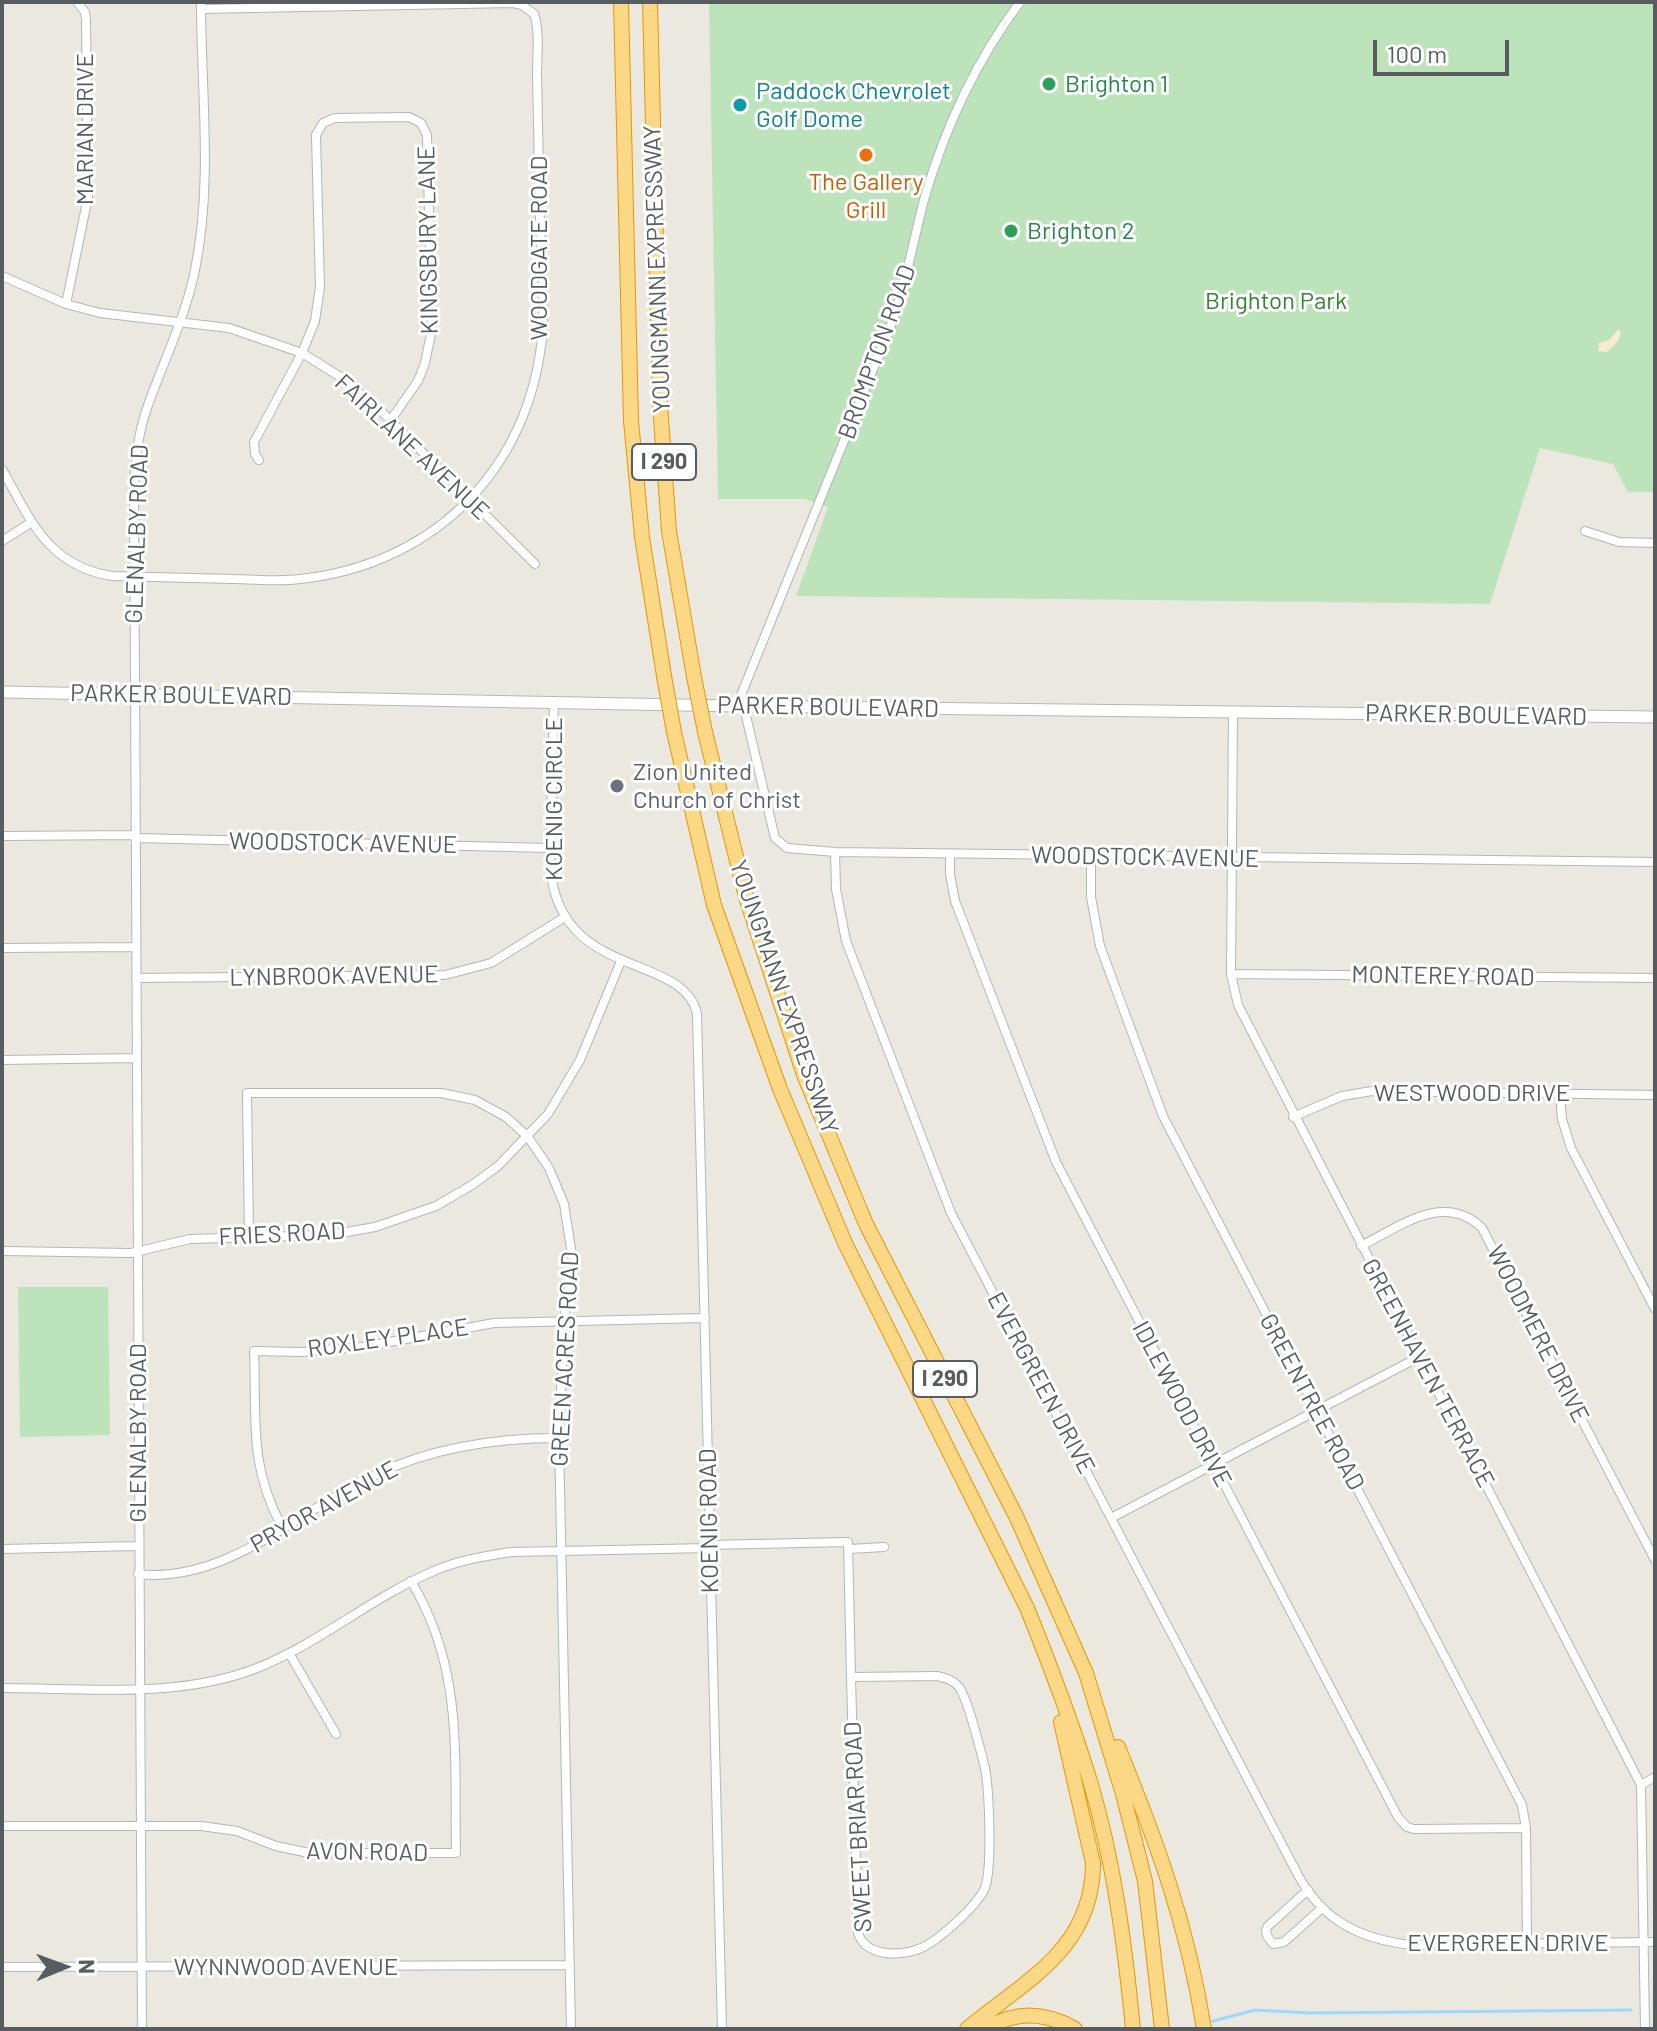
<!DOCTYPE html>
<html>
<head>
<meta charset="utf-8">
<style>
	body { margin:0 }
	#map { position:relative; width:1657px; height:2031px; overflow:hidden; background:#ebe8df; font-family:Barlow,sans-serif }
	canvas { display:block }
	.frame { position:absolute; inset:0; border:4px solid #585c60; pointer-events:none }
	.north { position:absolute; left:24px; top:1927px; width:80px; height:80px; -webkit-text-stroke:6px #fff; paint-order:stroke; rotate:89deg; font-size:22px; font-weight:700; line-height:32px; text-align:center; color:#585c60 }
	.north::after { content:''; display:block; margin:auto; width:28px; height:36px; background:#585c60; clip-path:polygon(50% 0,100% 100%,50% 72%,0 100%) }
	.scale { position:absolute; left:1373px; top:40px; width:136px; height:36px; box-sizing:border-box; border:4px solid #585c60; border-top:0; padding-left:10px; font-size:24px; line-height:28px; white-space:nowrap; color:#585c60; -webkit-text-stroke:6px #fff; paint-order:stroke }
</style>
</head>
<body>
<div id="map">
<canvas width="1657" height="2031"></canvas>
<div class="frame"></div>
<div class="north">N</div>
<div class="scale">100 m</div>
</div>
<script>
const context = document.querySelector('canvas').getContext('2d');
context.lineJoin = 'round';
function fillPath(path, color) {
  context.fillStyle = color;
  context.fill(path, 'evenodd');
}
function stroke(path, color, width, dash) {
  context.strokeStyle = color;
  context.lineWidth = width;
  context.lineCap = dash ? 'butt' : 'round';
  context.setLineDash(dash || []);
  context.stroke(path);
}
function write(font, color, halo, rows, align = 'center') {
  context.font = font + ' Barlow,sans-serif';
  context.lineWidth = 6;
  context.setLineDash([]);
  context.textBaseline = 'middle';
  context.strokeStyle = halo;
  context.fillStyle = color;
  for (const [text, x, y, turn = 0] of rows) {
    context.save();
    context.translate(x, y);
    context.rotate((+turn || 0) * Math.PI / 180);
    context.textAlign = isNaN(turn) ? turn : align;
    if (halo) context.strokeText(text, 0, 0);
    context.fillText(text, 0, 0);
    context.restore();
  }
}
fillPath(new Path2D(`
	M709,2H1655V492H1628L1613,464L1540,448L1490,604L796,596L828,507L805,499H718Z
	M18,1287H108L110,1435L20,1437Z`), '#bde3bb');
fillPath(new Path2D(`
	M1618,330L1621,332L1618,341L1607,352L1598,351L1599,343L1609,340Z`), '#f9eccc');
stroke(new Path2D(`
	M1213,2021L1255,2010L1310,2013L1631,2010`), '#9dd8fe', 3);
const street = new Path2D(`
	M1020,2C976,61 944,130 924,200C913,242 906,284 891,325L741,695L775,838L787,848L835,852L1655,862
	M2,276L66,304L100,313L229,328L302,353L339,376L381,411L535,564
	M66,304L88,197L86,20L85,12L77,2
	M259,460L255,454L254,442L302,353L315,321L320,287L316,135L323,123L335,118L409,117L421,123L427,135L432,329L425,363L418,381L390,421
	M2,469C31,521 48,566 112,576C153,577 193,578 233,579C255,579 278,582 300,579C426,566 521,479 540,353C547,309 541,263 540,220C539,171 538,123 537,74C537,56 540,31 534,14L522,5L513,3L201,9
	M1585,531L1619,542L1655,543
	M2,541L32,522
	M554,701L550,864C557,982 684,951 697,1014L722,2029
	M1233,713L1231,974L1238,1005L1641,1785L1645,2029
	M2,836L136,835
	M135,838L550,848
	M835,852L836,889L846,941L951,1213L1298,1875C1323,1921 1360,1939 1411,1945L1655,1942
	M950,855V874L955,901L1056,1162L1398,1817L1407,1827L1414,1829L1526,1828
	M1091,857V897L1100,946L1163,1116L1522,1805L1526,1828L1527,1944
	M2,948L136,947
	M1231,974L1655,978
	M136,978L445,975L491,963L565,917
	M2,1060L136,1058
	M1560,1094L1562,1119L1571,1148L1655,1309
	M1293,1117L1342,1096L1372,1091L1655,1095
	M249,1237L247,1093H441L475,1100L506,1117L528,1137L549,1168L564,1204L573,1261L564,1321L559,1438L571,2029
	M1361,1246C1399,1227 1444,1191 1482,1228L1655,1560
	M2,1251L131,1253L190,1239L330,1235L375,1227L436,1206L472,1185L498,1166L548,1114L580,1060L621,961
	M1111,1518L1419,1357
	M282,1527C248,1464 257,1419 254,1351L301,1352L362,1347L494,1323L705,1318
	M709,1545L848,1542L851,1677
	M2,1549L138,1546
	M849,1549L884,1547
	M138,1574C227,1584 299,1510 375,1475C433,1447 495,1438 559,1438
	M289,1653L336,1734
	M937,1676C946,1678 953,1680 959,1687C968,1699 981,1752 985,1768C989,1789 993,1873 984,1890C976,1906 943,1936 927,1945C907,1957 866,1959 858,1933L851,1677Z
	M2,1688C84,1688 179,1699 257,1668C320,1643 372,1597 434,1571C459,1560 485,1556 511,1552L709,1548
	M1641,1785L1655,1777
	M2,1826H201L237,1831L276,1846L309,1853H456C454,1754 464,1669 411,1581
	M1308,1890L1268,1926L1266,1930L1267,1936L1273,1944L1284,1942L1321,1909
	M2,1967L570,1965
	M142,2029L134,486C135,460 138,434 147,408C163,362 185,319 195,270C213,182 201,91 201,2`);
const secondary = new Path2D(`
	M2,692L734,706L1655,717`);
const highway = new Path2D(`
	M621,2L631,421L642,537L664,676
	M650,2L660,404L669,531L694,677
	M674,732L714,905L780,1089L845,1243L1027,1608C1050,1665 1072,1723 1090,1781C1114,1861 1125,1946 1133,2029
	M705,732L746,897L804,1075L866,1224L1016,1516L1086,1673L1123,1794L1145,1881L1162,2029
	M1118,1747C1157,1842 1188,1927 1204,2029
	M967,2029C1026,1980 1093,1949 1093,1863L1061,1722
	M986,2029C1016,2010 1045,2012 1075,2029`);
stroke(street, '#b2b6ba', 10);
stroke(secondary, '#b3b7bc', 13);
stroke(highway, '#e79603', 16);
stroke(street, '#fff', 8);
stroke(secondary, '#fff', 11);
stroke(highway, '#fbd886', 14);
const highwayBridge = new Path2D(`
	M664,676L674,732
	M694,677L705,732`);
stroke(highwayBridge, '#e79603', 16, []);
stroke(highwayBridge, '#fbd886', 14);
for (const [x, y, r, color] of [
	[1049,84,8,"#2e9e5b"],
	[740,105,8,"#0f9aa8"],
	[866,155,8,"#e8710a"],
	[1011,231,8,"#2e9e5b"],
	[617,786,8,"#6b7280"]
]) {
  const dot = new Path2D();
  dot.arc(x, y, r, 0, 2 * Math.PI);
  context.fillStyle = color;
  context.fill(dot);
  stroke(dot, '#fff', 3);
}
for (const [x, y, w] of [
	[664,462,64],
	[945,1379,64]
]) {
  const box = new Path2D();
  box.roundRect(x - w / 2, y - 18, w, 36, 6);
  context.fillStyle = '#fff';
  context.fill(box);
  stroke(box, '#585c60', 2);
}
write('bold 22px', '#585c60', null, [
	["I 290",664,462],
	["I 290",945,1379]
]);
write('24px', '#27864d', '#fff', [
	["Brighton 1",1065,84],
	["Brighton 2",1027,231]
], 'left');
write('24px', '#0d838f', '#fff', [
	["Paddock Chevrolet",756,91],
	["Golf Dome",756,119]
], 'left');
write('24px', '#585c60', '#fff', [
	["MARIAN DRIVE",85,129,-90],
	["KINGSBURY LANE",428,240,-91],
	["WOODGATE ROAD",539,248,-90],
	["YOUNGMANN EXPRESSWAY",657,269,-92],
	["BROMPTON ROAD",877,352,-70],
	["FAIRLANE AVENUE",412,447,43],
	["GLENALBY ROAD",137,534,-88],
	["PARKER BOULEVARD",181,695,1],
	["PARKER BOULEVARD",828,707,1],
	["PARKER BOULEVARD",1476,715,1],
	["KOENIG CIRCLE",554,799,-90],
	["WOODSTOCK AVENUE",343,843,1],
	["WOODSTOCK AVENUE",1145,857,1],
	["LYNBROOK AVENUE",334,976,-1],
	["MONTEREY ROAD",1443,976,1],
	["YOUNGMANN EXPRESSWAY",784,997,71],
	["WESTWOOD DRIVE",1472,1093],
	["FRIES ROAD",282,1234,-3],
	["WOODMERE DRIVE",1538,1334,63],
	["ROXLEY PLACE",388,1338,-8],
	["GREEN ACRES ROAD",565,1359,-87],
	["GREENHAVEN TERRACE",1428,1373,62],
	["EVERGREEN DRIVE",1041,1383,62],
	["GREENTREE ROAD",1312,1402,62],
	["IDLEWOOD DRIVE",1182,1404,62],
	["GLENALBY ROAD",138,1433,-90],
	["PRYOR AVENUE",324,1507,-29],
	["KOENIG ROAD",709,1521,-91],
	["SWEET BRIAR ROAD",858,1827,-93],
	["AVON ROAD",367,1852,1],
	["EVERGREEN DRIVE",1508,1943],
	["WYNNWOOD AVENUE",286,1967]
]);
write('24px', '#c56008', '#fff', [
	["The Gallery",866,182],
	["Grill",866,210]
]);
write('24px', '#358235', '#fff', [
	["Brighton Park",1276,301]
]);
write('24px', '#5b616d', '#fff', [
	["Zion United",633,772],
	["Church of Christ",633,800]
], 'left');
</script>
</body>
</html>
